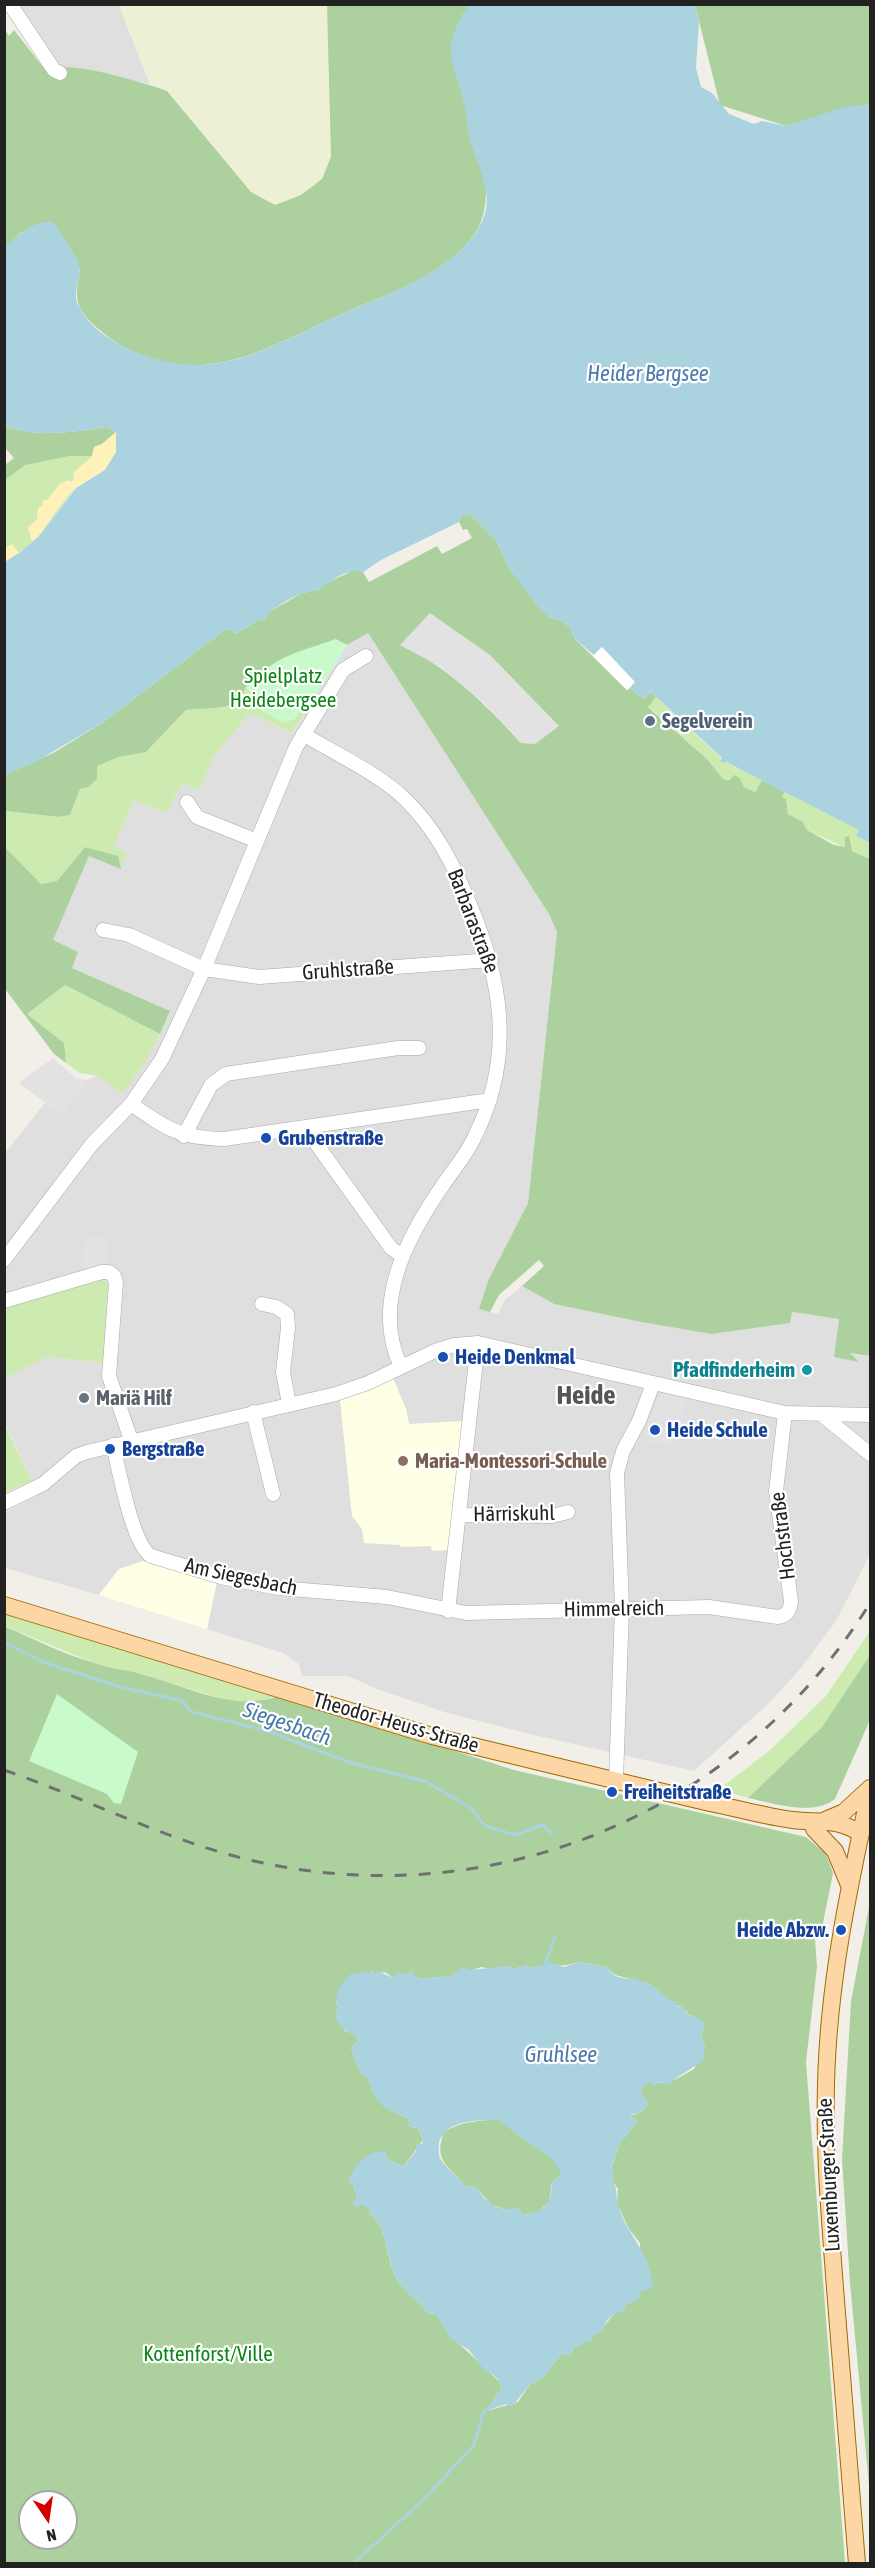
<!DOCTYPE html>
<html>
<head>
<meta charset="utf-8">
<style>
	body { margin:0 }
	#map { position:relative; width:875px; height:2568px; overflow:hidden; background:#f2efe9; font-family:"Asap Condensed",sans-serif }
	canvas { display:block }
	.frame { position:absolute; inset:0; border:6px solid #222; pointer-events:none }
	.north { position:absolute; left:18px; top:2490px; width:60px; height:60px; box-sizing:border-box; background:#fff; border:2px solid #a7a7a7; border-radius:50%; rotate:167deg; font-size:16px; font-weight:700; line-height:24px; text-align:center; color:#222 }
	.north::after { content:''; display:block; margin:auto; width:21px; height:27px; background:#d40000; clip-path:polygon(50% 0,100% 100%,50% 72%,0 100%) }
</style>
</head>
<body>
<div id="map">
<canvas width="875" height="2568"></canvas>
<div class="frame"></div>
<div class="north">N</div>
</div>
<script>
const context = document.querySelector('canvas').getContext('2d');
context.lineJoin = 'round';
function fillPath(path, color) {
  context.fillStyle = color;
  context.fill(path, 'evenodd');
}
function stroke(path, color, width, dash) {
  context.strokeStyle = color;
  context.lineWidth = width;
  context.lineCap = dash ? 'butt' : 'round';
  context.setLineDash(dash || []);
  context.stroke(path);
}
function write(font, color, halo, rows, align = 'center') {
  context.font = font + ' "Asap Condensed",sans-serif';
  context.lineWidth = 4.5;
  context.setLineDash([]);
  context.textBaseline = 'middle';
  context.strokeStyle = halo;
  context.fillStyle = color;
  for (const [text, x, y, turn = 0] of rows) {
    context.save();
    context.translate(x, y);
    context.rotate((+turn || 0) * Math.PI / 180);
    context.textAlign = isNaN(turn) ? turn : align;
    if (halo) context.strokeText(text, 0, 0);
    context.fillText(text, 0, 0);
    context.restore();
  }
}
fillPath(new Path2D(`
	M15,5H119L150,84L86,70L61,68Z
	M368,633L549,914L557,932L528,1203L488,1281L479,1309L498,1314L505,1300L522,1286L554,1304L641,1322L711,1334L791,1312L839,1319L834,1357L857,1361L849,1353L870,1356V1552L868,1558L836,1621L801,1668L768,1704L694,1771L534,1735L444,1712L377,1689L348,1676H302L299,1664L283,1653L207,1629L217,1581L119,1569L99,1595L5,1568V1512L36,1496L32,1481L5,1423V1378L47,1357L105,1363L5,1307V1153L45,1103L60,1114L87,1080L97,1076L103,1079L135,1076L160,1034L170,1011L72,968L52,940L89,856L114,846L134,800L166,813L182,783L199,789L213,757L250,713L292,733L347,645Z`), '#e0dfdf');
fillPath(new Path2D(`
	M393,1378L406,1409L409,1424L463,1421L448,1550L432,1551L431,1546L401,1547L400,1545L364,1543L362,1529L352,1516L340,1400Z
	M143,1561L217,1581L207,1629L99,1595L119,1569Z`), '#ffffe5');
fillPath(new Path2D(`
	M119,5H327L331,157L322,179L301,195L275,205L251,193L167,91L150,84Z`), '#eef0d5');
fillPath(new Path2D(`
	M116,432L40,535L22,551L5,562V465Z
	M246,687L261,703L259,708L311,703L292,733L250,713L213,757L199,790L182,783L166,813L134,800L114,846L127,853L121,869L118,856L85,847L57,881L41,884L5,847L4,811L59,817L70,815L80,789L88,787L97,766L119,757L146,752L186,710C210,707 237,713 246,687Z
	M656,697L722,759L720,760L762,780L755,792L744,787L740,778L723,779L707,759L648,706Z
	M785,792L860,830L857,836L870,843V859L807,830L803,822L788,814L786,799L782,797Z
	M65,985L160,1034L145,1062L124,1091L120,1092L97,1076L79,1073L66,1063L63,1043L27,1014Z
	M102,1278L109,1286L106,1363L47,1357L5,1378V1307Z
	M4,1423L32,1481L5,1493H4Z
	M5,1605L281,1695L254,1702L226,1700L146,1675L96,1664L5,1626Z
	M870,1631V1655L822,1727L748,1798L719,1789L768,1752L826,1696Z`), '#cdebb0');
fillPath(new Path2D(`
	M327,5H473L486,192C485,219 479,233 459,252C424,285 373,299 331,319C289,338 250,361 203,365C167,368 129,355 102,332C75,309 74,303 80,269L22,232L5,248L4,28L9,36L14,30L50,76C53,74 57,69 61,68C77,63 150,84 167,91L251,192L275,205L301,195L322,179L331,157Z
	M695,5H870V104L786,126L720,105Z
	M5,426C35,438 75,432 107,427L116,432L102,444L94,447L92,456H69L25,465L5,480V465L14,458L5,448Z
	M470,514L496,540L509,568L549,617L562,621L571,629L575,639L627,690L630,688L644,699L651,692L656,697L648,707L707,759L723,779L729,780L734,775L740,778L744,787L755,792L762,780L785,792L782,797L786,799L788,814L803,822L807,830L834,845L845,847V837L849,836L852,851L870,859V1356L850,1353L859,1362L834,1357L839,1319L792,1312L790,1323L711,1334L641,1322L554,1304L522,1286L544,1266L539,1260L499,1295L490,1312L479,1309L488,1281L528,1203L557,932L549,914L368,633L347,645L335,640L246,687C237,713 210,707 186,710L146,752L119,757L97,766V779L88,787L80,789L70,815L59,817L5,811V775L55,752L102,723L226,629L237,633L256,621L264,619L269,612L302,593L318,590L323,584L346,574L351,570L356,569L363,572L369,582L437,546L442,554L472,538L467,529L463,530L459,522L463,515ZM400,645L524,690L521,743C485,704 449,667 400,645Z
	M5,847L41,884L57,881L85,847L118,856L121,869L89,856L53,940L78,952L72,968L170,1011L160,1034L65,985L27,1014L64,1043L66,1063L54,1054L5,989Z
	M4,1626C34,1639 63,1654 94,1663C112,1669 130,1670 148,1676C192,1688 236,1713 281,1695L514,1770L806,1837L826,1854L833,1873L823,1923L815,1938L817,1967L806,2062L845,2563H5ZM579,1962L606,1967L615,1975L650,1984L671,2002L686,2010L689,2015L694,2016L705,2048L694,2069L678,2078L667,2083L648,2082L642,2088L641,2092L648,2104L641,2112L630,2116L632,2128L620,2143L611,2168V2179L618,2189L617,2204L629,2229L640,2243L638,2299L625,2305V2310L615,2313L600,2331L561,2354L542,2379L530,2384L518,2402L490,2410L488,2408L502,2388L500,2382L454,2339L436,2314L428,2313C418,2299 403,2292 395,2275C386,2256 387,2225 369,2213L370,2209L357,2196L353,2184L348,2182L388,2159L403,2167L423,2140L418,2128L410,2127L408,2118C384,2109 375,2102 368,2078L361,2074L351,2048L358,2041L357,2035L345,2031L336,2015L338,2008L336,2002L375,1974L385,1972L393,1978L408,1974L423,1979L448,1976L450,1979L481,1967L492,1969L510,1966L513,1969L528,1965L530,1968C547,1964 562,1968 579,1962ZM30,2502H66V2538H30Z
	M870,1655V1720L835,1799C812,1817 774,1803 748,1798L822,1727Z
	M870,1902V2496L850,2283L842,2159L851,2001Z
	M500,2120L558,2163L561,2175L552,2182L549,2202L538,2212L524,2215L492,2205L475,2187L465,2186C448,2165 433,2161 444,2132C462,2121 480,2120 500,2120Z`), '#add19e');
fillPath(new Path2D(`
	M116,432C123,476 91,470 69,494C55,510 46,529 32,543L28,527L37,519L38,508L42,506L43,500H47L60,484L68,480L70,482L74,480L73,473L92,456L94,447L102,444Z
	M12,544L19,553L5,562V548Z`), '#fff1ba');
fillPath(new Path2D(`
	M336,639L347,645L311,703L306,702L295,719L283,723L258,708L261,703L246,687C276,655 296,653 336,639Z
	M57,1694L138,1752L121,1804L114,1803L107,1794L29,1761Z`), '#c8facc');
fillPath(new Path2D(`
	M430,613L490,655L559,726L535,744L521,743L486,705L441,667L400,645Z
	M53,1058L76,1078L87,1080L60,1114L19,1083Z
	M91,1237L108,1239L105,1267L81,1269L83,1246Z
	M661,1393L687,1397L680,1439L673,1438L672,1445L646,1442L647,1434L644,1433Z`), '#e2e2e2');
fillPath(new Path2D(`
	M473,5H695L699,22L696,68L701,87L712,93L729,114L754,124L762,121L786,126L845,107L870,104V843L856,836L859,830L726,762L724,763L720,761L722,758L651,692L644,699L630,688L634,682L602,647L594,655L575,639L571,629L562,621L549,617L538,607L509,568L496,540L470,514L463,516L459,522L381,560L363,572C347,566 330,583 317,590C313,592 307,591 303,593C291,597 270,610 264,619L256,621L237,633L226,629L102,723L35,762L5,775V562L22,551L40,535L76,488L105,470L116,452V432L107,427C75,432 35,438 5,426L4,248C18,236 31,222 50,222L56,225L79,263C82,278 71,293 79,307C100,346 160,366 201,365C249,363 290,337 333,318C380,297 469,269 485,213C492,192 477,164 471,143C467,130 467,116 464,103C457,73 443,55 457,25C461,16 464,9 473,5Z
	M546,1961L564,1967L579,1962L606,1967L615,1976L627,1979L633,1977C639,1982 645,1981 651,1985C660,1990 666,2001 676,2002L678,2007L683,2006L689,2015L700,2019L705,2025L701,2037L705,2048L703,2061L673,2080L672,2085L660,2082L654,2085L648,2082L642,2088L641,2092L648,2104L641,2112L630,2115L638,2121L620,2143L611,2167L614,2175L612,2180C619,2191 615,2194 618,2206C627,2235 651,2253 653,2287L639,2293V2299L625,2305V2310C615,2313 606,2318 603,2329L593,2336L592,2341L584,2342L580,2347L574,2345V2351L567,2356L561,2354L542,2379L530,2384L512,2407L506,2404L489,2410L487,2409L502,2388C500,2380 493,2372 485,2371L469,2350L451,2339L436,2314L428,2313C418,2299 403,2292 395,2275C387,2256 386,2224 369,2213L370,2209L362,2204L357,2208L353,2204L357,2196L353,2184L348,2182C355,2164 364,2152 385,2151L388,2159L403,2167L416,2151V2144H422L423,2140L418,2128L410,2127L408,2118C384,2109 375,2103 368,2078L361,2074L351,2048L358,2041L357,2036C345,2031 340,2028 334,2016L338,2010C334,1991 339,1987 352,1973L359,1974L363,1971L369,1973L373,1970L375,1974L378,1971L393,1978L397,1972L408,1974L412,1969L415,1976L423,1979L448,1976L450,1978L462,1967L470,1970L510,1966L513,1969L528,1965L530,1968L543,1965ZM500,2120C518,2140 555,2152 561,2175L552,2182C551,2203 547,2211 524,2215L518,2207C498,2214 487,2202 475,2187L465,2186C459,2178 443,2165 440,2158C438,2154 439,2147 439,2143C445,2119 480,2120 500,2120Z`), '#aad3df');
fillPath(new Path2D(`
	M602,647L635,682L627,690L593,656Z`), '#fff');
stroke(new Path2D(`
	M4,1642L43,1662L120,1687L183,1701L189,1711L267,1731L354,1764L425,1781L471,1808L485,1826L515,1835L542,1825L552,1833
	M546,1961L555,1937
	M353,2564L423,2500L474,2445L484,2411L487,2409`), '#aad3df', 3);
const minor = new Path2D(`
	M10,4L54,70L60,73
	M303,734C336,754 379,774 406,800C435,829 453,863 468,900C502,979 515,1056 475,1136C467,1154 454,1169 443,1185C407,1237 371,1304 401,1367
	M187,802L197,817L257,841
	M103,930L129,935L204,969L259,977L491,960
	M131,1104C167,1129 179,1138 224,1139L490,1100
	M308,1128L310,1135L391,1248L401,1255
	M184,1136L211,1085L226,1074L398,1048H419
	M4,1260L92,1144L131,1104L162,1059L204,969L296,747L343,670L366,656
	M4,1301L102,1272H109L114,1276L116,1283L109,1376L131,1440
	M262,1304L276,1307L287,1314L288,1328L283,1372L289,1404
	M253,1412L273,1494
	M822,1415L870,1454
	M113,1445C119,1469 132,1544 151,1556L221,1577L279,1588L387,1597L466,1613L709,1607L778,1617C788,1615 790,1610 791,1601L776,1491L785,1413
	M4,1503L43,1484L76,1456L87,1452L336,1394L368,1383L435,1351L454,1345L478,1343L785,1413L870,1415
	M461,1515L552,1516L568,1512
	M448,1611L478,1343
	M616,1780L622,1608L617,1473L623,1451L639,1421L653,1384`);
const major = new Path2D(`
	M4,1605L432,1736L634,1785
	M710,1803C737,1808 766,1817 793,1820C818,1823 839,1818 861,1834
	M825,1820L844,1812L870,1788
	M814,1829L835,1851L849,1885
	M857,2564C850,2472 842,2380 835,2288C830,2220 824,2153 826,2085C828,1985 849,1887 870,1790`);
stroke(minor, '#a9a9a9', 15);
stroke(major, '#a06b00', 18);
stroke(minor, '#fff', 14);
stroke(major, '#fcd6a4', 16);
stroke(new Path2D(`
	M4,1770C88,1799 167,1841 254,1861C495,1916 741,1812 870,1603`), '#707070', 3, [12, 12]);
const majorBridge = new Path2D(`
	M634,1785L710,1803`);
stroke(majorBridge, '#a06b00', 18, []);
stroke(majorBridge, '#fcd6a4', 16);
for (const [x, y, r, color] of [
	[650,721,6,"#5c6f8a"],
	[266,1138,6,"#1a4fb4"],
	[443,1357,6,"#1a4fb4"],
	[807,1370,6,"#0f9aa8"],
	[84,1398,6,"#6b7280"],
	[655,1430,6,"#1a4fb4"],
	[110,1449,6,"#1a4fb4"],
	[403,1461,6,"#8d6e63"],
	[612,1792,6,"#1a4fb4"],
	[841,1930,6,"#1a4fb4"]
]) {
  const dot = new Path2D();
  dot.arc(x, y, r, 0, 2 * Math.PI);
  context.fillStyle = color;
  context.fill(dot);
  stroke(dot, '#fff', 2);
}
write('21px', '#0c8416', '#fff', [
	["Spielplatz",283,676],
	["Heidebergsee",283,700],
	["Kottenforst/Ville",208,2354]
]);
write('bold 21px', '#4e5e75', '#fff', [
	["Segelverein",662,721]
], 'left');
write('21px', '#222', '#fff', [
	["Barbarastraße",473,921,69],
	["Gruhlstraße",348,970,-4],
	["Härriskuhl",514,1514,-1],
	["Hochstraße",783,1536,-97],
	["Am Siegesbach",241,1577,12],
	["Himmelreich",614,1609,-1],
	["Theodor-Heuss-Straße",396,1723,16],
	["Luxemburger Straße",829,2175,-93]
]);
write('bold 21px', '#164399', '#fff', [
	["Grubenstraße",278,1138],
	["Heide Denkmal",455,1357],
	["Heide Schule",667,1430],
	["Bergstraße",122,1449],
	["Freiheitstraße",624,1792],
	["Heide Abzw.",829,1930,"right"]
], 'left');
write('bold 21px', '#0d838f', '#fff', [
	["Pfadfinderheim",795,1370]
], 'right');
write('bold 21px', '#5b616d', '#fff', [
	["Mariä Hilf",96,1398]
], 'left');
write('bold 21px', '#785e54', '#fff', [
	["Maria-Montessori-Schule",415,1461]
], 'left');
write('italic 22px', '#4a7aab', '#fff', [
	["Heider Bergsee",648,374],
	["Siegesbach",287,1724,19],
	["Gruhlsee",561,2055]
]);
write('bold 27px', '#555', '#fff', [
	["Heide",586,1395]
]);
</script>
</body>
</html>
